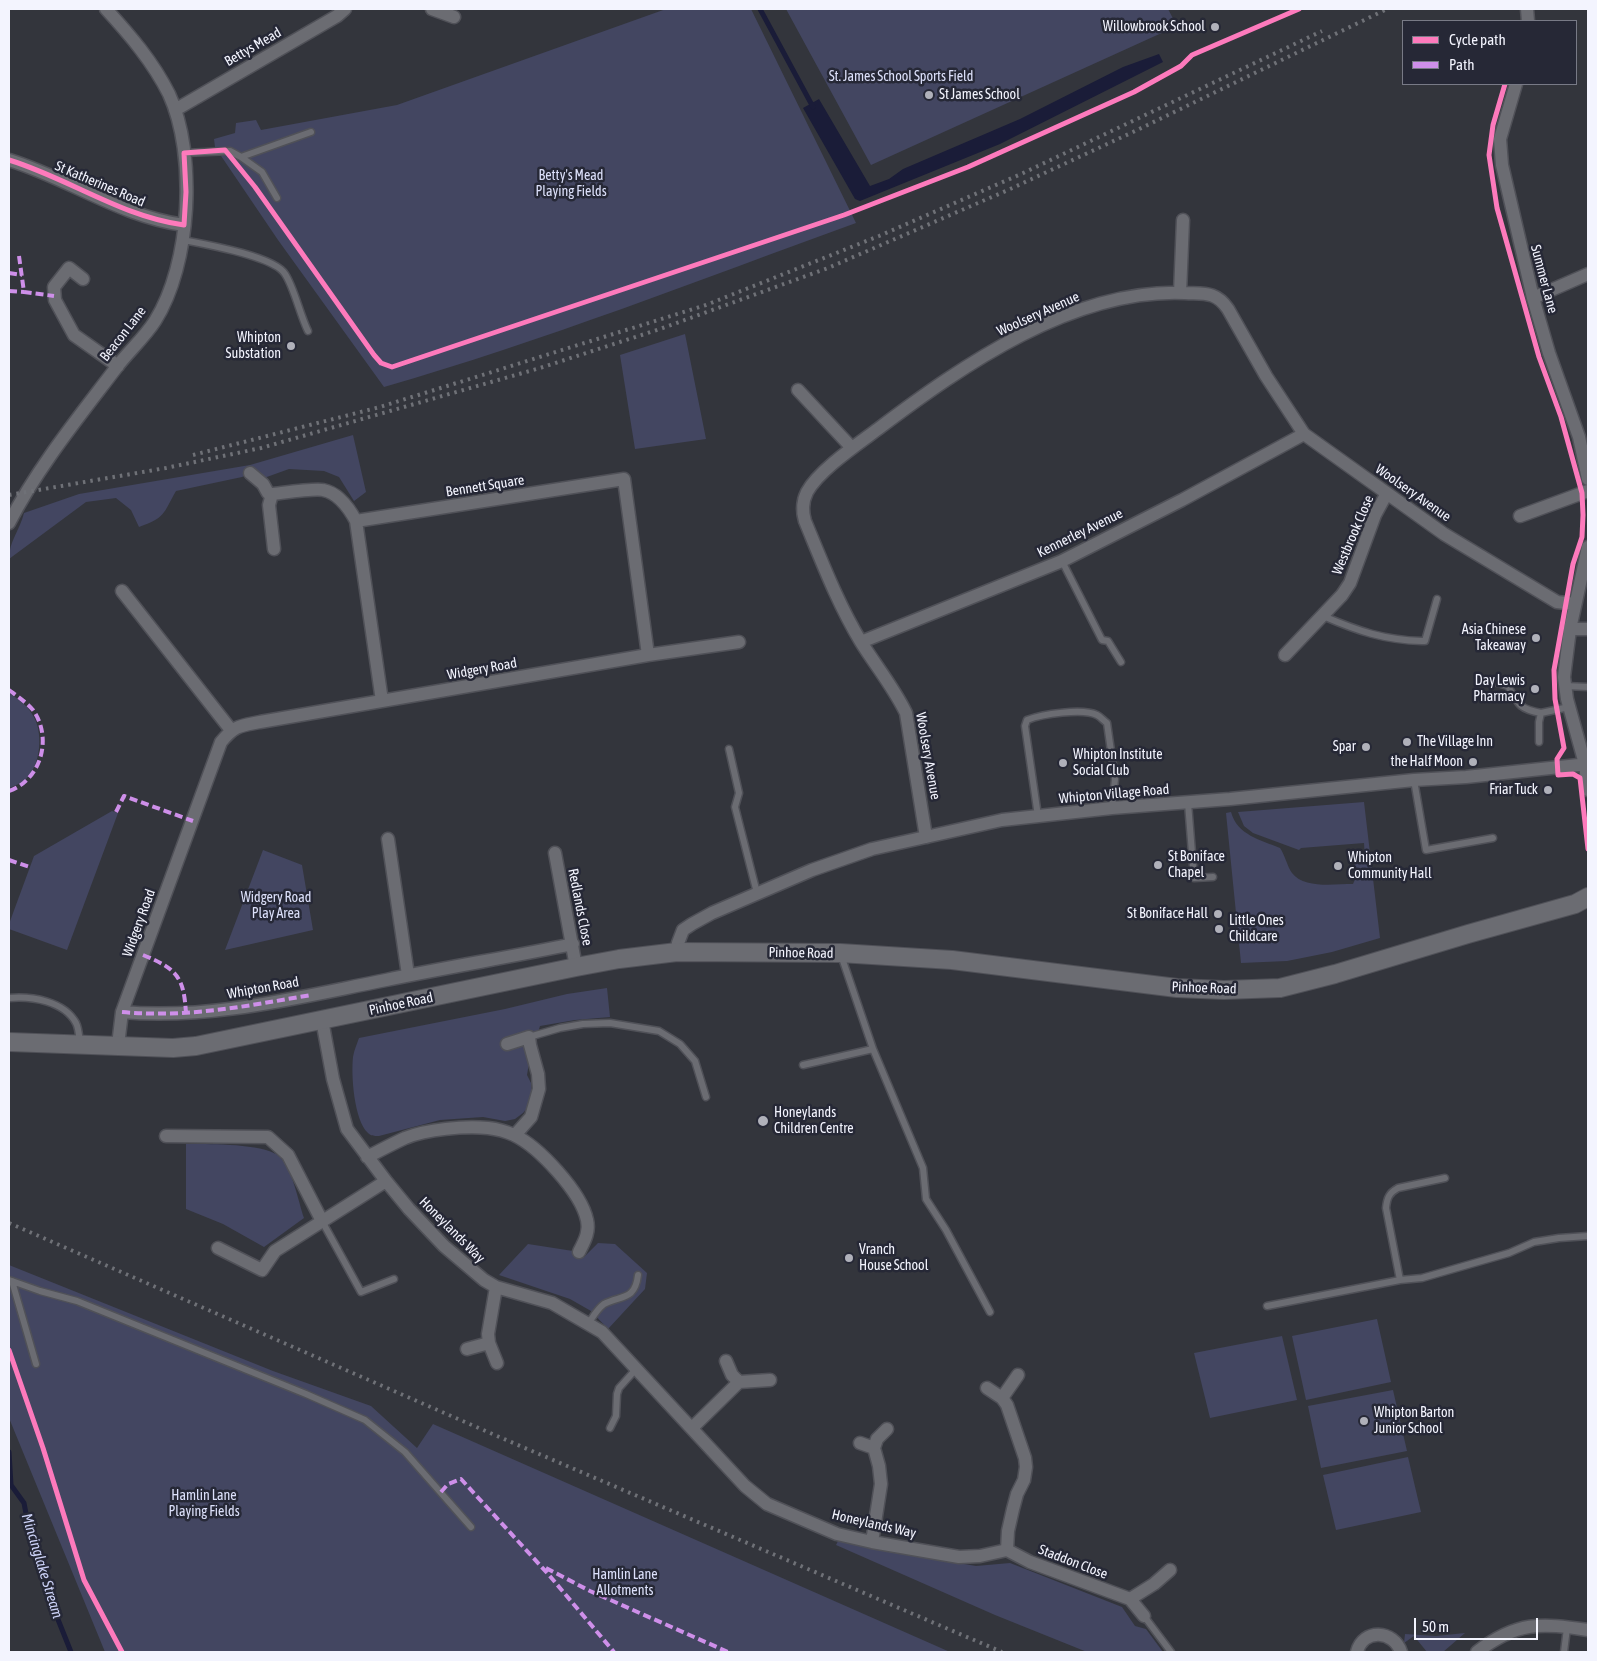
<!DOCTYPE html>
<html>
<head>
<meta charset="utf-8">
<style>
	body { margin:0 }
	#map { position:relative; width:1597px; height:1661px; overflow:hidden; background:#33353c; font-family:"Asap Condensed",sans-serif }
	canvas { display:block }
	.frame { position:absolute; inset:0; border:10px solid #f3f4fe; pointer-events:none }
	.legend { position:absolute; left:1402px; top:20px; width:175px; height:65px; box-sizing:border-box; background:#262836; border:1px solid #787a86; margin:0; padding:6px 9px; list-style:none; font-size:15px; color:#f3f4fe }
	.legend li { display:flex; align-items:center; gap:10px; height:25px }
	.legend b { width:25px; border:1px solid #787a86 }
	.scale { position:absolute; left:1414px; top:1618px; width:124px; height:22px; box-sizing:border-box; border:2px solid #f3f4fe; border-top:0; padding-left:6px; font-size:15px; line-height:18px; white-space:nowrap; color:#f3f4fe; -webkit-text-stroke:4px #262836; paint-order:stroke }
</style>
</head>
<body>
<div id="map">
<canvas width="1597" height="1661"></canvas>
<div class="frame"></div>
<ul class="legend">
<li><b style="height:6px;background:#fd7abc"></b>Cycle path</li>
<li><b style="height:6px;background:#ce8fe9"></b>Path</li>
</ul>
<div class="scale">50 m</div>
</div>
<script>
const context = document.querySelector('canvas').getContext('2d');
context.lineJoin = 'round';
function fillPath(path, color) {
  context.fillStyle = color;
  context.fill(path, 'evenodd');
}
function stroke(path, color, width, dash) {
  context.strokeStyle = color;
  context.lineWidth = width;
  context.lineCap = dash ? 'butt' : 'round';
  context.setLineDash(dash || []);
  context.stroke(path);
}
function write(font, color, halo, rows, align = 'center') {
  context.font = font + ' "Asap Condensed",sans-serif';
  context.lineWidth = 5;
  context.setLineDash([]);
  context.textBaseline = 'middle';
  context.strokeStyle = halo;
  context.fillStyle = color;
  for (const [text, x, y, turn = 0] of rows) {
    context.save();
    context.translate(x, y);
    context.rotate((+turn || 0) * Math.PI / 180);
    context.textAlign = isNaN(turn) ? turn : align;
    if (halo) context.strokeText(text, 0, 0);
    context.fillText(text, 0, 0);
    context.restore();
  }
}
fillPath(new Path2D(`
	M666,9H751L856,223C699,280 544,341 384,387L278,240L215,147L214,139L235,133L236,123L256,120L261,130L397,105Z
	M786,9H1168L1177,26L871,165Z
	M685,334L706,439L635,449L620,355Z
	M353,435L366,492L354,501L339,477L324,471L289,469L264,478L255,471L242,477L176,491C163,514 165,518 139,527L131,510L116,498L86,502L9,559C9,541 20,530 24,513L79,494L250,465Z
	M9,693C18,699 27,705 32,714C44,731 41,765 26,779C21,783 15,786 9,788Z
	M1364,802L1380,938L1332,952L1287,961L1241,963L1226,813L1231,812C1237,835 1261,840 1280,848C1285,855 1287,866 1292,873C1304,889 1334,884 1353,884L1356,877L1354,861L1365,860L1364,843L1301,848L1299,850L1253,833L1244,826L1238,812Z
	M112,811L118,813L67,950L9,929V924L34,856Z
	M263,850L302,865L313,930L225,950Z
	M607,988L610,1017L575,1020L540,1026L530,1057L527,1075L531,1083L532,1094L529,1106L523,1113L515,1119L505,1121L483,1117L440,1120L379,1136C374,1136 371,1136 368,1133C354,1120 351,1075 353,1057C354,1050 357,1044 359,1038L505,1009L567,994Z
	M186,1144C206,1144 266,1143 280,1157C293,1171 298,1200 304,1218L264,1247L223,1224L186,1209Z
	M598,1243L615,1244L647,1273L645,1289L608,1329L591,1311L570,1299L499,1275L528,1244L573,1251L584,1257Z
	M9,1265L273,1371L371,1406L417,1448L433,1424L950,1652H105L9,1418Z
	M1377,1319L1391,1382L1306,1400L1292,1336Z
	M1282,1336L1297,1400L1210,1418L1194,1353Z
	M1393,1390L1407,1451L1321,1468L1308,1406Z
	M1408,1457L1421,1512L1336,1530L1323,1475Z
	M839,1539L898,1553L976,1566L1010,1563L1122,1607L1135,1626L1146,1629L1163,1652H1087L995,1615L836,1545Z
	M1465,1633L1443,1652H1427L1414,1636L1404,1643L1405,1634L1436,1636Z`), '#434661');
fillPath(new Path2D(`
	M1159,54L1163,62L1000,144L860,201L855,199L803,108L819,99L870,186L889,179L903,169L1020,119L1123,67Z`), '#1a1c38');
stroke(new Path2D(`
	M760,9L813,107
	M9,1452L11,1485L24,1503L29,1529L42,1558L53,1607L71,1652`), '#1a1c38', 5);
const lane = new Path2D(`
	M184,153L230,151L241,157L262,172L277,198
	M241,157L311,132
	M183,240C204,244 274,256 285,274C294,287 300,315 308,331
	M1062,561L1102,640L1108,641L1121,662
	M1323,616C1358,631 1384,640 1422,641H1425L1437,599
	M1487,680L1508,686C1518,704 1519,709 1541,713
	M1565,686L1588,687
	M1539,742V722L1541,713L1569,707
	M729,749L739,793L735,807L757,893
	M1414,780L1426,850L1493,838
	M1188,803L1194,878L1213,877
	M1038,816L1025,726L1027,720C1042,714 1083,708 1097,715C1101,717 1104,721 1107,723L1115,779L1112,808
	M841,955L873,1049
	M9,998C32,996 64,1001 76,1023C79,1029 79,1037 80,1043
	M529,1037L560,1028L583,1024L610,1023L659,1031L680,1044L695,1061L706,1097
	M803,1065L873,1049L923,1168L926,1199L946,1230L990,1312
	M322,1221L361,1292L394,1279
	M9,1280L40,1291L77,1301L306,1394L365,1420L405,1452L471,1527
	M1400,1280L1386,1208C1387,1198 1389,1193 1398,1188L1445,1178
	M12,1281L36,1364
	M1267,1306L1400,1280L1422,1278L1509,1253L1534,1242L1559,1238L1588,1236
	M588,1324C593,1317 597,1309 604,1304C621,1295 635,1301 638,1275
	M610,1428L616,1416L617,1394L619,1388L637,1368
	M1144,1616L1171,1652
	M1564,1652L1567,1628`);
const street = new Path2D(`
	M432,9L454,17
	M1527,9L1528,21
	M1516,84L1500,139L1502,165L1533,298L1549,353L1579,437L1588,479
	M175,110L337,16L345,9
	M9,160C68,178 122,217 184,225
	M83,279L69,268L54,287L55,300L74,335L118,366
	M1180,293L1183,220
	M1533,298L1588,274
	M798,390L852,448
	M250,473L263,484L268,493L272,494
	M1520,516L1588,491
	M9,523C38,467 78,418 116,368C128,352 144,338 155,321C191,264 197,155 169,94C153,62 130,35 106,9
	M1588,547L1570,629L1564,677L1567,699L1585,764L1588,790
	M274,549L269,505L272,494C282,493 315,488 323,490C339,493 349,508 356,521
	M122,591L231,730
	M1570,629H1588
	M861,642L1062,561L1182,500L1304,434
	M1285,655L1342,595L1350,583L1375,515L1387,493
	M382,701L356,521L624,479L648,655
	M926,837L906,713C894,688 876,666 861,642C838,604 822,562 805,521C802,511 802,502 807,492C819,470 858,444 878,429C963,365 1073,288 1185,293C1204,294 1216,291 1228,309L1266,376L1304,434L1444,534L1557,602L1575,604
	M388,839L408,975
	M555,853L576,967
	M677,952L678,943L683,930L692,924L712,913L812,870L872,849L1002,820L1112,808L1230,799L1414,780L1466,777L1588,764
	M122,1012C211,1020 299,997 386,980C448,967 511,957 573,944
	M507,1044L529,1037L530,1045L538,1074L539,1089L531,1117L515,1135
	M118,1045L122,1012L221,742C235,725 240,726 260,722L648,655L739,642
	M166,1136L268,1137L288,1155L322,1221
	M367,1157C379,1151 392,1144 405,1138C427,1129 464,1126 488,1128C497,1129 505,1131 514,1135C539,1147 581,1192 587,1220C590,1232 584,1242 579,1252
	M386,1181L409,1209L444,1246L484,1280L496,1287L552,1303L602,1332L745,1486L767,1504L837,1534L872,1542L959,1557L980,1556L1007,1550L1008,1531L1013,1509L1017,1494L1024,1480L1026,1467L1025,1458L1007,1405L1002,1398L987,1388
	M218,1248L262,1270L275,1251L386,1181L347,1129L333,1079L322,1020
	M496,1287L488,1334L489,1343L497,1363
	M467,1349L489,1343
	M726,1361L732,1375L739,1382
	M1002,1398L1018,1375
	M692,1428L739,1382L770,1380
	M860,1443L874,1448
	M872,1542L881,1484L879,1466L874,1448L877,1439L887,1429
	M1007,1550L1030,1562L1130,1599L1154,1584L1170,1570
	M1130,1599L1144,1616
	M1357,1652C1363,1628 1394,1630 1401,1652
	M1477,1652C1517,1621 1541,1623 1588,1630`);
const secondary = new Path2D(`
	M9,1042L173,1048L196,1046L576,967L619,959L677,952L840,953L952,960L1177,988L1224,990L1280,988L1335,974L1468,934L1575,904L1588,897`);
stroke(lane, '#505158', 9);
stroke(street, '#505158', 15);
stroke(secondary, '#505158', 20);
stroke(lane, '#6b6c72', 6);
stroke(street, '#6b6c72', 12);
stroke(secondary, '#6b6c72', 18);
stroke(new Path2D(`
	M193,455L380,407L706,305L879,236L1019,175L1322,31
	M9,495L166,468L261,448L540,368L660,329L828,268L1008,190L1133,132L1387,9
	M9,1223L504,1439L1002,1652`), '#6f7177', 4, [2.5, 5]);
stroke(new Path2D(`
	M19,256L24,292L54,296
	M9,273L22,275
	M9,291L24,292
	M9,690C17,696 26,702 33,710C53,738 41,780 9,791
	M116,812L124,796L193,821
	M9,860L30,867
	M143,955C178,969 184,978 186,1014
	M122,1012C189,1018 246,1006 311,995
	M441,1492L448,1484L461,1479L549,1575L614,1652
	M546,1568L590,1591L728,1652`), '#ce8fe9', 4, [8, 4]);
stroke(new Path2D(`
	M1505,84L1493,125L1489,155L1497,208L1539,357L1561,417L1582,493L1583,515L1582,537L1573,564L1554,670L1555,699L1564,748L1557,759L1558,775L1573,774L1580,778L1588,849
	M9,160C68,178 122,217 184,225L186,192L184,153L225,150L255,187L374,355L381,363L392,367L844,215L968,167L1134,92L1181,66L1192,55L1299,9
	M9,1350L43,1448L84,1580L122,1652`), '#fd7abc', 5);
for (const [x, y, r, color] of [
	[1215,27,5,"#b0b1ba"],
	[929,95,5,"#b0b1ba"],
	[291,346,5,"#b0b1ba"],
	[1536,638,5,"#b0b1ba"],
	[1535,689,5,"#b0b1ba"],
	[1407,742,5,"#b0b1ba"],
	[1366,747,5,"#b0b1ba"],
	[1473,762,5,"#b0b1ba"],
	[1063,763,5,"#b0b1ba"],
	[1548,790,5,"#b0b1ba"],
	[1158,865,5,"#b0b1ba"],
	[1338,866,5,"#b0b1ba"],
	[1218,914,5,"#b0b1ba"],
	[1219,929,5,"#b0b1ba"],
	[763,1121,6,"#b0b1ba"],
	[849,1258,5,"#b0b1ba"],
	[1364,1421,5,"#b0b1ba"]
]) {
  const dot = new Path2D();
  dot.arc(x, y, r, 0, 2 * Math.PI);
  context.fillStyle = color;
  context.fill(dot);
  stroke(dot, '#262836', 2);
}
write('14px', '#f3f4fe', '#262836', [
	["Willowbrook School",1205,27,"right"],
	["St James School",939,95],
	["Whipton",281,338,"right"],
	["Substation",281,354,"right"],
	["Asia Chinese",1526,630,"right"],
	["Takeaway",1526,646,"right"],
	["Day Lewis",1525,681,"right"],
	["Pharmacy",1525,697,"right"],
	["The Village Inn",1417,742],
	["Spar",1356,747,"right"],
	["Whipton Institute",1073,755],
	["Social Club",1073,771],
	["the Half Moon",1463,762,"right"],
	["Friar Tuck",1538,790,"right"],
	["St Boniface",1168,857],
	["Chapel",1168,873],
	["Whipton",1348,858],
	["Community Hall",1348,874],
	["St Boniface Hall",1208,914,"right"],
	["Little Ones",1229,921],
	["Childcare",1229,937],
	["Honeylands",774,1113],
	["Children Centre",774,1129],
	["Vranch",859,1250],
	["House School",859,1266],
	["Whipton Barton",1374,1413],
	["Junior School",1374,1429]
], 'left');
write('14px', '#f3f4fe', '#262836', [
	["Bettys Mead",253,47,-30],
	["St Katherines Road",100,184,23],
	["Summer Lane",1544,279,75],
	["Woolsery Avenue",1038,314,-24],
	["Beacon Lane",123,334,-52],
	["Bennett Square",485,486,-9],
	["Woolsery Avenue",1413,493,35],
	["Kennerley Avenue",1080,533,-26],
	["Westbrook Close",1353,535,-67],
	["Widgery Road",482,669,-10],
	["Woolsery Avenue",928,756,80],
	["Whipton Village Road",1114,794,-5],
	["Redlands Close",580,907,79],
	["Widgery Road",139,923,-70],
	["Pinhoe Road",801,953,1],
	["Whipton Road",263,988,-10],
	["Pinhoe Road",1204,988,2],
	["Pinhoe Road",401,1004,-12],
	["Honeylands Way",452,1230,45],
	["Honeylands Way",874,1524,13],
	["Staddon Close",1073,1562,21]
]);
write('14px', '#dce0fa', '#262836', [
	["St. James School Sports Field",901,77],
	["Betty's Mead",571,176],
	["Playing Fields",571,192],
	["Widgery Road",276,898],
	["Play Area",276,914],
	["Hamlin Lane",204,1496],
	["Playing Fields",204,1512],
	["Hamlin Lane",625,1575],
	["Allotments",625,1591]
]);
write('italic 15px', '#cbd1f6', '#262836', [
	["Mincinglake Stream",42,1566,73]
]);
</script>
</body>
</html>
